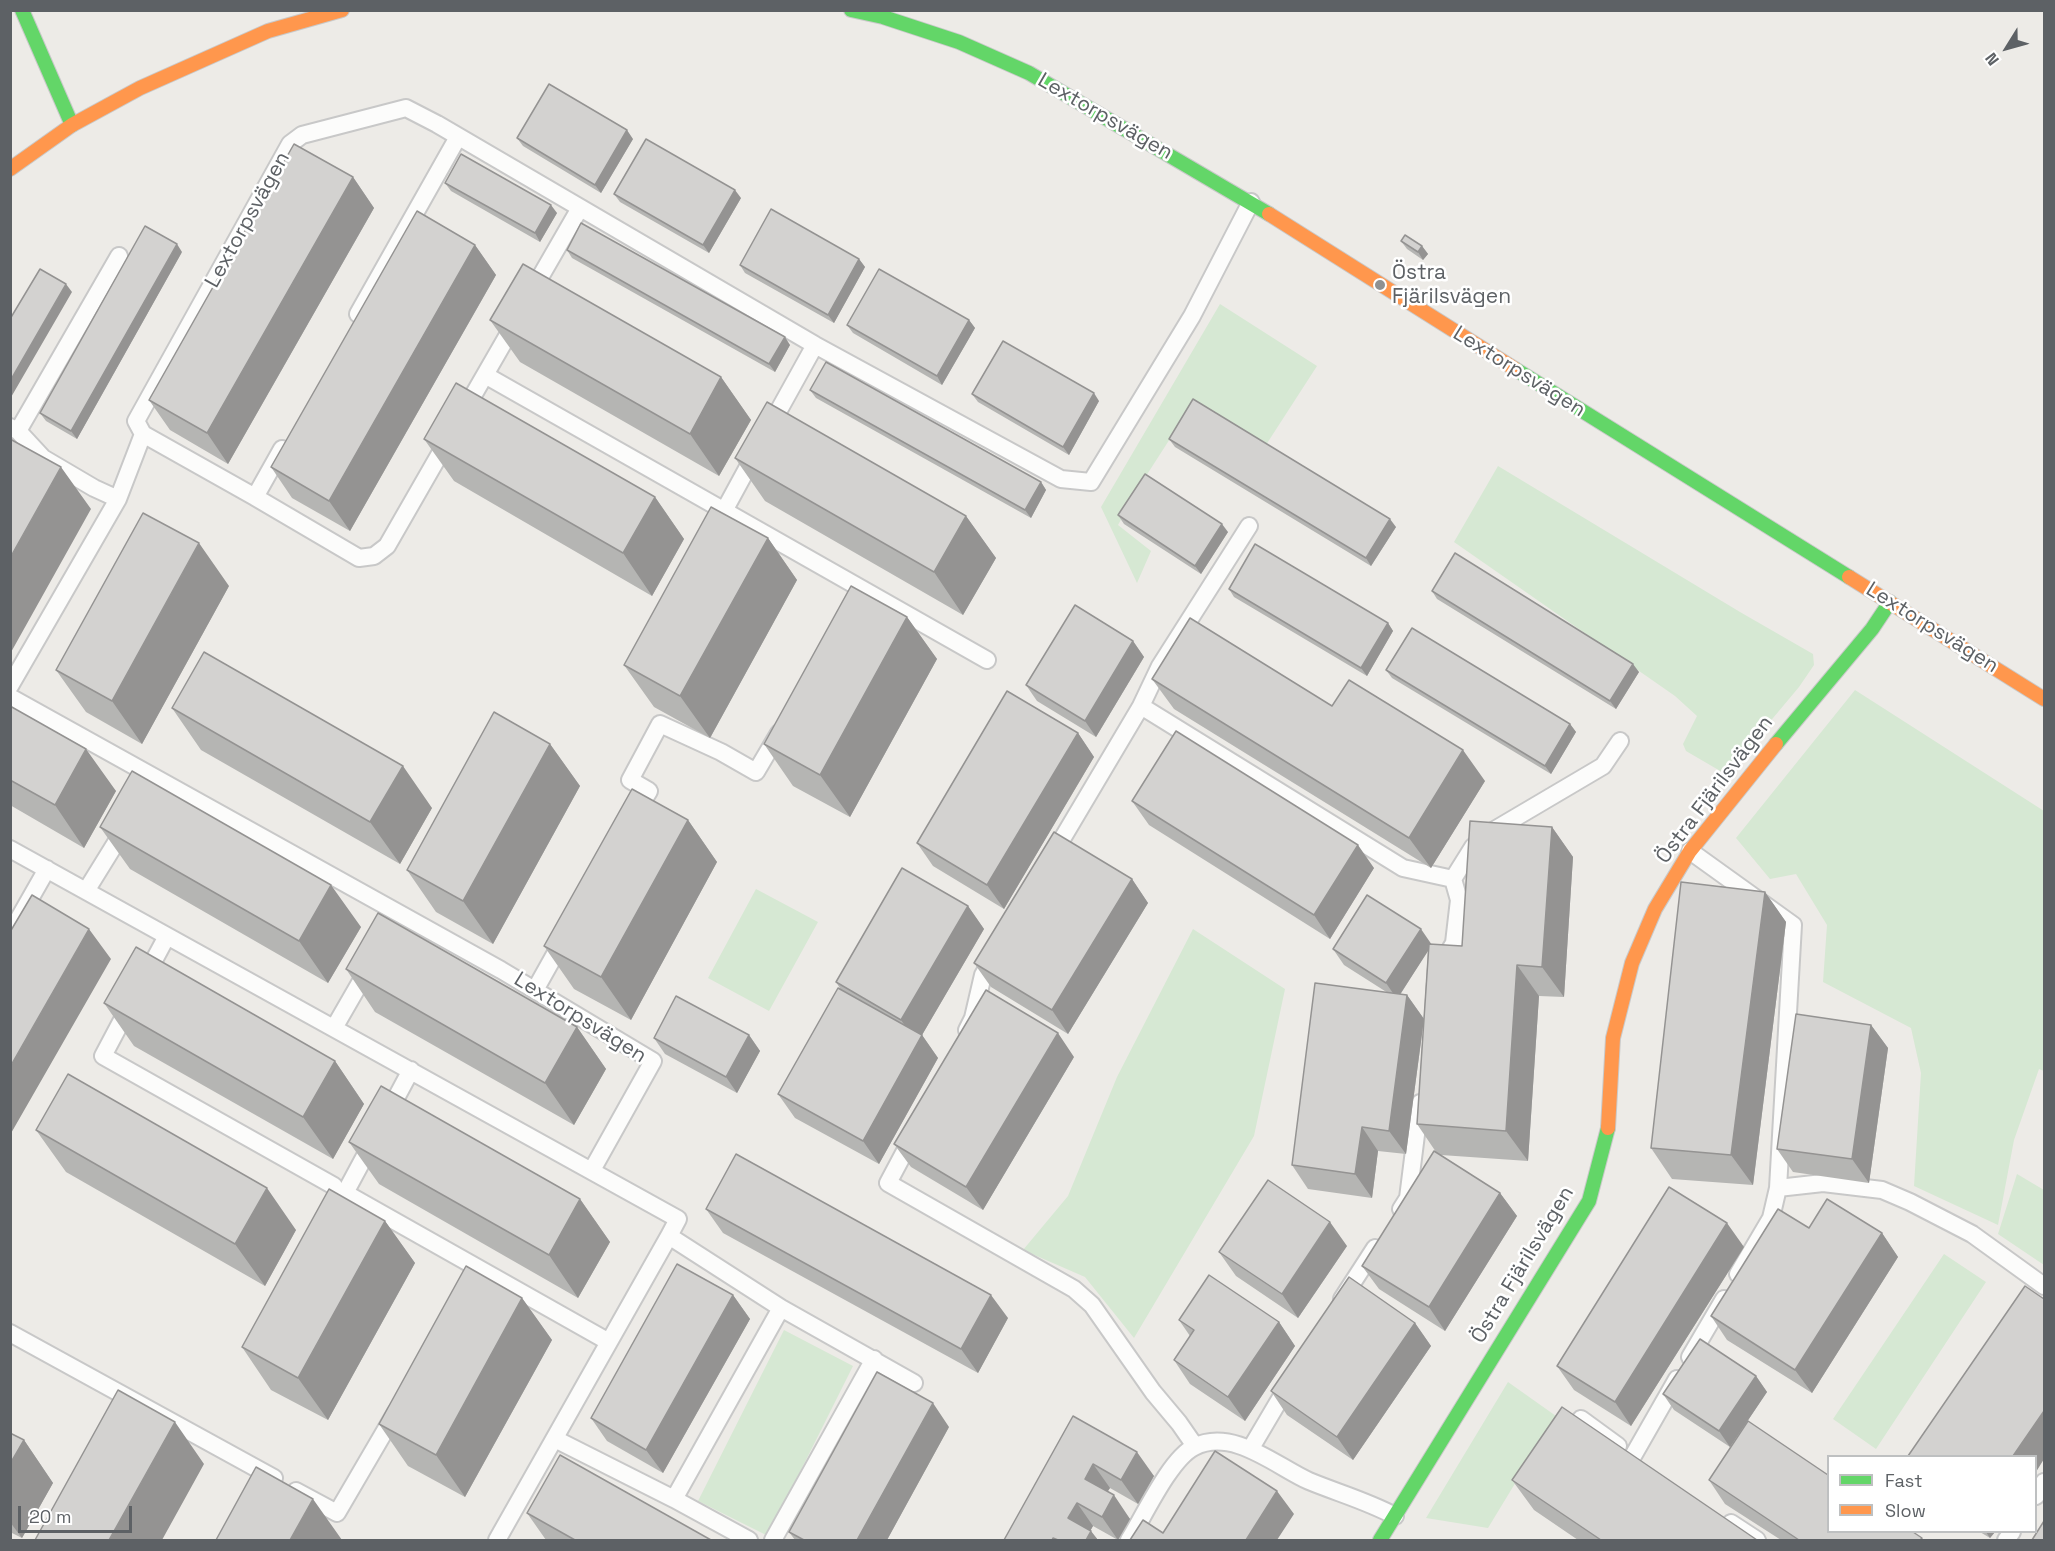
<!DOCTYPE html>
<html>
<head>
<meta charset="utf-8">
<style>
	body { margin:0 }
	#map { position:relative; width:2055px; height:1551px; overflow:hidden; background:#edebe7; font-family:"Space Grotesk",sans-serif }
	canvas { display:block }
	.frame { position:absolute; inset:0; border:12px solid #5d6165; pointer-events:none }
	.legend { position:absolute; left:1827px; top:1455px; width:210px; height:78px; box-sizing:border-box; background:#fff; border:2px solid #bec0c1; margin:0; padding:8px 10px; list-style:none; font-size:18px; color:#5d6165 }
	.legend li { display:flex; align-items:center; gap:12px; height:30px }
	.legend b { width:30px; border:2px solid #bec0c1 }
	.north { position:absolute; left:1977px; top:18px; width:60px; height:60px; -webkit-text-stroke:4px #fff; paint-order:stroke; rotate:233deg; font-size:16px; font-weight:700; line-height:24px; text-align:center; color:#5d6165 }
	.north::after { content:''; display:block; margin:auto; width:21px; height:27px; background:#5d6165; clip-path:polygon(50% 0,100% 100%,50% 72%,0 100%) }
	.scale { position:absolute; left:18px; top:1506px; width:114px; height:27px; box-sizing:border-box; border:3px solid #5d6165; border-top:0; padding-left:8px; font-size:18px; line-height:21px; white-space:nowrap; color:#5d6165; -webkit-text-stroke:4px #fff; paint-order:stroke }
</style>
</head>
<body>
<div id="map">
<canvas width="2055" height="1551"></canvas>
<div class="frame"></div>
<ul class="legend">
<li><b style="height:8px;background:#63d668"></b>Fast</li>
<li><b style="height:8px;background:#ff974d"></b>Slow</li>
</ul>
<div class="north">N</div>
<div class="scale">20 m</div>
</div>
<script>
const context = document.querySelector('canvas').getContext('2d');
context.lineJoin = 'round';
function fillPath(path, color) {
  context.fillStyle = color;
  context.fill(path, 'evenodd');
}
function stroke(path, color, width, dash) {
  context.strokeStyle = color;
  context.lineWidth = width;
  context.lineCap = dash ? 'butt' : 'round';
  context.setLineDash(dash || []);
  context.stroke(path);
}
function write(font, color, halo, rows, align = 'center') {
  context.font = font + ' "Space Grotesk",sans-serif';
  context.lineWidth = 5;
  context.setLineDash([]);
  context.textBaseline = 'middle';
  context.strokeStyle = halo;
  context.fillStyle = color;
  for (const [text, x, y, turn = 0] of rows) {
    context.save();
    context.translate(x, y);
    context.rotate((+turn || 0) * Math.PI / 180);
    context.textAlign = isNaN(turn) ? turn : align;
    if (halo) context.strokeText(text, 0, 0);
    context.fillText(text, 0, 0);
    context.restore();
  }
}
fillPath(new Path2D(`
	M1220,304L1317,366L1264,448L1195,400L1137,490L1118,525L1151,551L1137,583L1101,507Z
	M1498,466L1740,612L1813,654L1814,665L1799,687L1732,767L1722,772L1686,751L1683,744L1697,716L1675,696L1454,542Z
	M1855,690L2044,811V1071L2039,1069L2014,1140L1998,1225L1914,1186L1921,1073L1911,1028L1823,982L1827,925L1796,874L1770,879L1736,838Z
	M756,889L818,922L769,1011L708,978Z
	M1193,929L1285,989L1254,1136L1134,1338L1085,1277L1023,1250L1068,1196L1117,1077Z
	M2017,1174L2044,1190V1265L1998,1234Z
	M1944,1254L1986,1282L1876,1449L1833,1419Z
	M784,1330L853,1366L768,1536L698,1501Z
	M1508,1382L1556,1416L1488,1528L1426,1518Z`), '#d6e8d3');
const lane = new Path2D(`
	M531,293L580,208
	M358,314L458,137
	M485,375L987,660
	M463,413L516,321
	M10,427L18,431L119,256
	M769,428L815,345
	M143,434L136,421L290,144L302,135L406,108L437,124L815,345L1061,479L1091,482L1192,316L1251,202
	M255,497L359,558L374,556L387,546L449,438
	M118,499L143,434L255,497L282,449
	M724,511L755,454
	M1249,526L1160,666L1141,706L1403,868L1453,879
	M10,686L118,499L94,488L43,458L18,431
	M10,697L501,970L653,1061L592,1170
	M635,814L649,791L630,780L660,724L721,752L756,772L779,733
	M10,849L678,1219L669,1236L781,1308L914,1383
	M1690,851L1793,925L1778,1188L1771,1218L1738,1274
	M1052,856L1141,706
	M86,891L125,828
	M10,934L47,869
	M1442,963L1454,943L1459,900L1453,879L1473,847L1486,835L1603,766L1620,741
	M145,977L167,936
	M535,990L563,940
	M130,1005L103,1056L334,1186
	M334,1028L368,969
	M967,1030L973,1018L983,975L994,956
	M388,1113L411,1070
	M913,1136L888,1183L1074,1289L1092,1305L1153,1392L1179,1423L1195,1446
	M373,1141L345,1193L609,1342
	M1778,1188L1823,1183L1882,1190L1910,1202L1972,1234L2044,1286
	M1401,1209L1408,1198L1420,1103
	M1342,1299L1375,1248
	M10,1333L274,1478
	M1690,1357L1724,1299
	M1581,1419L1618,1446
	M555,1439L674,1499
	M1251,1448L1290,1382
	M1633,1456L1677,1379
	M296,1491L337,1513L396,1412
	M2036,1496L2044,1482
	M1731,1523L1757,1540
	M497,1540L669,1236
	M749,1540L674,1499L781,1308
	M773,1540L874,1359
	M1129,1540C1144,1516 1170,1459 1194,1447C1233,1427 1277,1467 1309,1481C1338,1493 1367,1501 1395,1516
	M2006,1540L2012,1532`);
const fast = new Path2D(`
	M22,10L72,125
	M851,10L883,17L959,42L1029,73L1269,214
	M1515,369L1849,577
	M1776,744L1872,629L1890,602
	M1380,1540L1589,1201L1608,1128`);
const slow = new Path2D(`
	M10,169L72,125L140,88L268,31L342,10
	M1269,214L1515,369
	M1849,577L2044,699
	M1608,1128L1613,1038L1632,963L1655,909L1690,851L1776,744`);
stroke(lane, '#c8c8c8', 20);
stroke(fast, '#c9c9c9', 16);
stroke(slow, '#c9c9c9', 16);
stroke(lane, '#fcfcfb', 16);
stroke(fast, '#63d668', 14);
stroke(slow, '#ff974d', 14);
fillPath(new Path2D(`
	M517,138L633,139L601,193L523,146Z
	M353,177L374,208L228,464L170,430L149,400Z
	M445,183L557,213L540,242L451,191Z
	M614,194L741,198L709,253L620,202Z
	M1401,241L1422,246L1428,254L1423,260L1407,249Z
	M475,245L496,275L350,531L292,498L271,467Z
	M567,250L790,345L775,372L572,258Z
	M182,252L77,439L46,421L40,413Z
	M859,259L865,267L834,323L745,273L740,265Z
	M490,320L721,377L751,420L719,476L520,362Z
	M969,320L975,328L942,385L853,333L847,325Z
	M810,390L1041,482L1046,490L1031,518L816,398Z
	M972,394L1099,401L1069,455L978,402Z
	M424,439L655,497L684,539L652,596L454,481Z
	M1169,439L1396,527L1371,566L1175,447Z
	M735,458L966,516L996,558L963,615L765,501Z
	M1118,515L1228,532L1201,574L1124,524Z
	M768,538L797,580L710,738L654,707L624,665Z
	M229,586L142,744L86,712L56,670Z
	M1229,589L1388,623L1393,631L1367,676L1234,597Z
	M1432,591L1639,672L1616,709L1437,599Z
	M907,617L937,659L850,817L793,786L764,744Z
	M1133,641L1144,657L1096,737L1037,701L1026,685Z
	M1386,670L1570,724L1576,732L1551,774L1392,678Z
	M1152,679L1485,781L1431,868L1174,709Z
	M10,706L116,791L84,848L10,805Z
	M172,708L432,808L400,864L201,750Z
	M1078,733L1094,757L1004,909L933,866L917,843Z
	M550,744L580,786L493,944L436,912L407,870Z
	M1132,801L1374,868L1330,939L1149,825Z
	M688,820L717,862L631,1020L574,989L544,946Z
	M100,827L361,927L328,983L130,869Z
	M1552,827L1573,857L1564,997L1539,996L1528,1161L1441,1155L1500,1193L1517,1216L1445,1331L1379,1289L1362,1266L1436,1152L1417,1124L1428,950L1400,995H1407L1424,1019L1406,1154L1378,1151L1372,1198L1308,1189L1292,1165L1388,993L1344,965L1333,949L1431,944L1462,946Z
	M1132,879L1148,903L1068,1034L991,987L974,963Z
	M1765,892L1786,922L1753,1185L1672,1179L1651,1148Z
	M968,906L984,929L922,1035L938,1058L879,1164L795,1118L778,1094L841,990L836,982Z
	M346,969L577,1027L606,1069L574,1125L375,1012Z
	M104,1003L335,1061L364,1104L333,1159L134,1046Z
	M1871,1025L1888,1048L1869,1183L1793,1172L1777,1149Z
	M749,1035L760,1051L737,1093L665,1054L654,1038Z
	M1074,1057L983,1210L911,1167L894,1144Z
	M36,1130L296,1230L265,1286L66,1172Z
	M349,1142L580,1199L610,1242L578,1298L379,1184Z
	M706,1209L1008,1318L978,1373L723,1233Z
	M385,1221L415,1263L328,1420L271,1390L242,1347Z
	M1809,1228L1882,1233L1898,1257L1812,1393L1727,1340L1711,1316Z
	M1347,1246L1298,1318L1236,1276L1219,1252Z
	M1744,1247L1631,1426L1574,1390L1557,1366Z
	M733,1295L750,1319L663,1473L607,1441L591,1418Z
	M522,1298L552,1340L465,1497L408,1466L379,1424Z
	M1179,1320L1279,1322L1295,1346L1245,1421L1190,1384L1174,1360L1190,1336Z
	M1415,1323L1431,1346L1353,1460L1287,1415L1271,1391Z
	M1756,1376L1767,1392L1730,1447L1674,1410L1663,1394Z
	M1073,1416L1154,1476L1138,1504L1110,1488L1107,1491L1130,1519L1118,1540L1093,1526L1090,1531L1098,1540H1004Z
	M949,1427L887,1540H795L789,1532Z
	M10,1433L24,1440L53,1483L22,1538L10,1532Z
	M1512,1480L1757,1540H1578L1534,1510Z
	M1709,1480L1922,1538L1924,1540H1781L1725,1504Z
	M527,1513L711,1540H546Z
	M1980,1532H1995L1990,1538Z`), '#b5b5b3');
fillPath(new Path2D(`
	M627,130L633,139L601,193L595,185Z
	M353,177L374,208L228,464L207,433Z
	M735,190L741,198L709,253L703,245Z
	M551,205L557,213L540,242L535,233Z
	M177,244L182,252L77,439L71,431Z
	M475,245L496,275L350,531L329,501Z
	M1422,246L1428,254L1423,260L1418,252Z
	M859,259L865,267L834,323L828,315Z
	M66,284L72,292L10,399V381Z
	M969,320L975,328L942,385L937,376Z
	M785,337L790,345L775,372L769,364Z
	M721,377L751,420L719,476L690,434Z
	M1094,393L1099,401L1069,455L1063,447Z
	M61,467L91,509L10,654V558Z
	M1041,482L1046,490L1031,518L1025,510Z
	M655,497L684,539L652,596L623,553Z
	M966,516L996,558L963,615L934,572Z
	M1390,519L1396,527L1371,566L1366,558Z
	M1222,524L1228,532L1201,574L1195,566Z
	M768,538L797,580L710,738L680,696Z
	M199,543L229,586L142,744L112,701Z
	M907,617L937,659L850,817L820,775Z
	M1388,623L1393,631L1367,676L1361,668Z
	M1133,641L1144,657L1096,737L1085,721Z
	M1633,664L1639,672L1616,709L1610,701Z
	M1570,724L1576,732L1551,774L1545,766Z
	M1078,733L1094,757L1004,909L987,885Z
	M550,744L580,786L493,944L463,901Z
	M86,749L116,791L84,848L55,805Z
	M1463,750L1485,781L1431,868L1409,838Z
	M403,766L432,808L400,864L370,822Z
	M688,820L717,862L631,1020L601,977Z
	M1552,827L1573,857L1564,997L1542,967Z
	M1358,845L1374,868L1330,939L1314,915Z
	M1132,879L1148,903L1068,1034L1052,1010Z
	M331,885L361,927L328,983L299,941Z
	M1765,892L1786,922L1753,1185L1731,1155Z
	M968,906L984,929L922,1035L938,1058L879,1164L863,1141L917,1043L901,1020Z
	M89,929L111,959L10,1135V1067Z
	M1421,929L1432,945L1397,999L1386,983Z
	M1517,965L1539,996L1528,1161L1506,1131Z
	M1407,995L1424,1019L1406,1154L1389,1131Z
	M1871,1025L1888,1048L1869,1183L1852,1159Z
	M577,1027L606,1069L574,1125L545,1083Z
	M1058,1033L1074,1057L983,1210L966,1187Z
	M749,1035L760,1051L737,1093L726,1077Z
	M335,1061L364,1104L333,1159L303,1117Z
	M1362,1127L1378,1151L1372,1198L1355,1174Z
	M267,1188L296,1230L265,1286L235,1244Z
	M1500,1193L1517,1216L1445,1331L1429,1307Z
	M580,1199L610,1242L578,1298L549,1255Z
	M385,1221L415,1263L328,1420L298,1378Z
	M1330,1222L1347,1246L1298,1318L1282,1294Z
	M1727,1223L1744,1247L1631,1426L1615,1402Z
	M1882,1233L1898,1257L1812,1393L1795,1370Z
	M733,1295L750,1319L663,1473L646,1450Z
	M991,1295L1008,1318L978,1373L961,1349Z
	M522,1298L552,1340L465,1497L436,1455Z
	M1279,1322L1295,1346L1245,1421L1228,1397Z
	M1415,1323L1431,1346L1353,1460L1337,1437Z
	M1756,1376L1767,1392L1730,1447L1719,1431Z
	M933,1403L949,1427L887,1540H857Z
	M2044,1411V1459L2036,1472V1456H2013Z
	M175,1422L204,1464L162,1540H109Z
	M24,1440L53,1483L22,1538L10,1522V1464Z
	M1137,1452L1154,1476L1138,1504L1121,1480Z
	M1093,1464L1110,1488L1101,1502L1085,1479Z
	M1277,1491L1294,1514L1277,1540H1246Z
	M1114,1495L1130,1519L1118,1540L1102,1517Z
	M313,1499L342,1540H290Z
	M1077,1503L1093,1526L1085,1540L1068,1518Z
	M1091,1531L1098,1540H1086Z
	M1986,1532H1995L1990,1538Z`), '#949392');
const building = new Path2D(`
	M549,84L627,130L595,185L517,138Z
	M646,139L735,190L703,245L614,194Z
	M294,144L353,177L207,433L149,400Z
	M461,154L551,205L535,233L445,183Z
	M771,209L859,259L828,315L740,265Z
	M417,211L475,245L329,501L271,467Z
	M581,223L785,337L769,364L567,250Z
	M145,226L177,244L71,431L40,413Z
	M1405,235L1422,246L1418,252L1401,241Z
	M523,264L721,377L690,434L490,320Z
	M40,269L66,284L10,381V319Z
	M879,269L969,320L937,376L847,325Z
	M1003,341L1094,393L1063,447L972,394Z
	M826,362L1041,482L1025,510L810,390Z
	M456,383L655,497L623,553L424,439Z
	M1193,399L1390,519L1366,558L1169,439Z
	M767,402L966,516L934,572L735,458Z
	M10,439L61,467L10,558Z
	M1145,474L1222,524L1195,566L1118,515Z
	M711,507L768,538L680,696L624,665Z
	M143,513L199,543L112,701L56,670Z
	M1255,544L1388,623L1361,668L1229,589Z
	M1455,553L1633,664L1610,701L1432,591Z
	M851,586L907,617L820,775L764,744Z
	M1075,605L1133,641L1085,721L1026,685Z
	M1190,618L1332,706L1349,680L1463,750L1409,838L1152,679Z
	M1412,628L1570,724L1545,766L1386,670Z
	M204,652L403,766L370,822L172,708Z
	M1007,691L1078,733L987,885L917,843Z
	M10,706L86,749L55,805L10,780Z
	M494,712L550,744L463,901L407,870Z
	M1176,731L1358,845L1314,915L1132,801Z
	M132,771L331,885L299,941L100,827Z
	M632,789L688,820L601,977L544,946Z
	M1470,821L1552,827L1542,967L1517,965L1506,1131L1417,1124L1429,944L1462,946Z
	M1054,832L1132,879L1052,1010L974,963Z
	M902,868L968,906L901,1020L836,982Z
	M1681,882L1765,892L1731,1155L1651,1148Z
	M32,895L89,929L10,1067V932Z
	M1367,895L1421,929L1386,983L1333,949Z
	M378,913L577,1027L545,1083L346,969Z
	M136,947L335,1061L303,1117L104,1003Z
	M1315,983L1407,995L1389,1131L1362,1127L1355,1174L1292,1165Z
	M838,988L922,1035L863,1141L778,1094Z
	M986,990L1058,1033L966,1187L894,1144Z
	M676,996L749,1035L726,1077L654,1038Z
	M1796,1014L1871,1025L1852,1159L1777,1149Z
	M68,1074L267,1188L235,1244L36,1130Z
	M381,1086L580,1199L549,1255L349,1142Z
	M1434,1151L1500,1193L1429,1307L1362,1266Z
	M736,1154L991,1295L961,1349L706,1209Z
	M1268,1180L1330,1222L1282,1294L1219,1252Z
	M1669,1187L1727,1223L1615,1402L1557,1366Z
	M329,1189L385,1221L298,1378L242,1347Z
	M1827,1199L1882,1233L1795,1370L1711,1316L1778,1209L1809,1228Z
	M677,1264L733,1295L646,1450L591,1418Z
	M466,1266L522,1298L436,1455L379,1424Z
	M1209,1275L1279,1322L1228,1397L1174,1360L1194,1330L1179,1320Z
	M1349,1277L1415,1323L1337,1437L1271,1391Z
	M2025,1286L2044,1299V1411L2013,1456H1908Z
	M1700,1339L1756,1376L1719,1431L1663,1394Z
	M877,1372L933,1403L857,1540H804L789,1532Z
	M118,1390L175,1422L109,1540H35Z
	M1562,1407L1757,1540H1601L1512,1480Z
	M1073,1416L1137,1452L1121,1480L1093,1464L1085,1479L1114,1495L1102,1517L1077,1503L1068,1518L1091,1531L1086,1540H1058L1053,1538L1052,1540H1004Z
	M1748,1421L1828,1475V1532H1913L1922,1538L1920,1540H1799L1709,1480Z
	M10,1433L24,1440L10,1464Z
	M1215,1451L1277,1491L1246,1540H1130L1143,1520L1163,1533Z
	M560,1455L711,1540H575L527,1513Z
	M256,1467L313,1499L290,1540H216Z
	M2044,1521V1540H2032Z`);
fillPath(building, '#d3d2d0');
stroke(building, '#949392', 1.5);
for (const [x, y, r, color] of [
	[1380,285,6,"#8f9192"]
]) {
  const dot = new Path2D();
  dot.arc(x, y, r, 0, 2 * Math.PI);
  context.fillStyle = color;
  context.fill(dot);
  stroke(dot, '#fff', 2);
}
write('21px', '#5d6165', '#fff', [
	["Lextorpsvägen",1105,117,30],
	["Lextorpsvägen",248,220,-61],
	["Lextorpsvägen",1519,372,32],
	["Lextorpsvägen",1932,628,32],
	["Östra Fjärilsvägen",1715,790,-53],
	["Lextorpsvägen",580,1018,32],
	["Östra Fjärilsvägen",1523,1265,-59]
]);
write('21px', '#5d6165', '#fff', [
	["Östra",1392,273],
	["Fjärilsvägen",1392,297]
], 'left');
</script>
</body>
</html>
